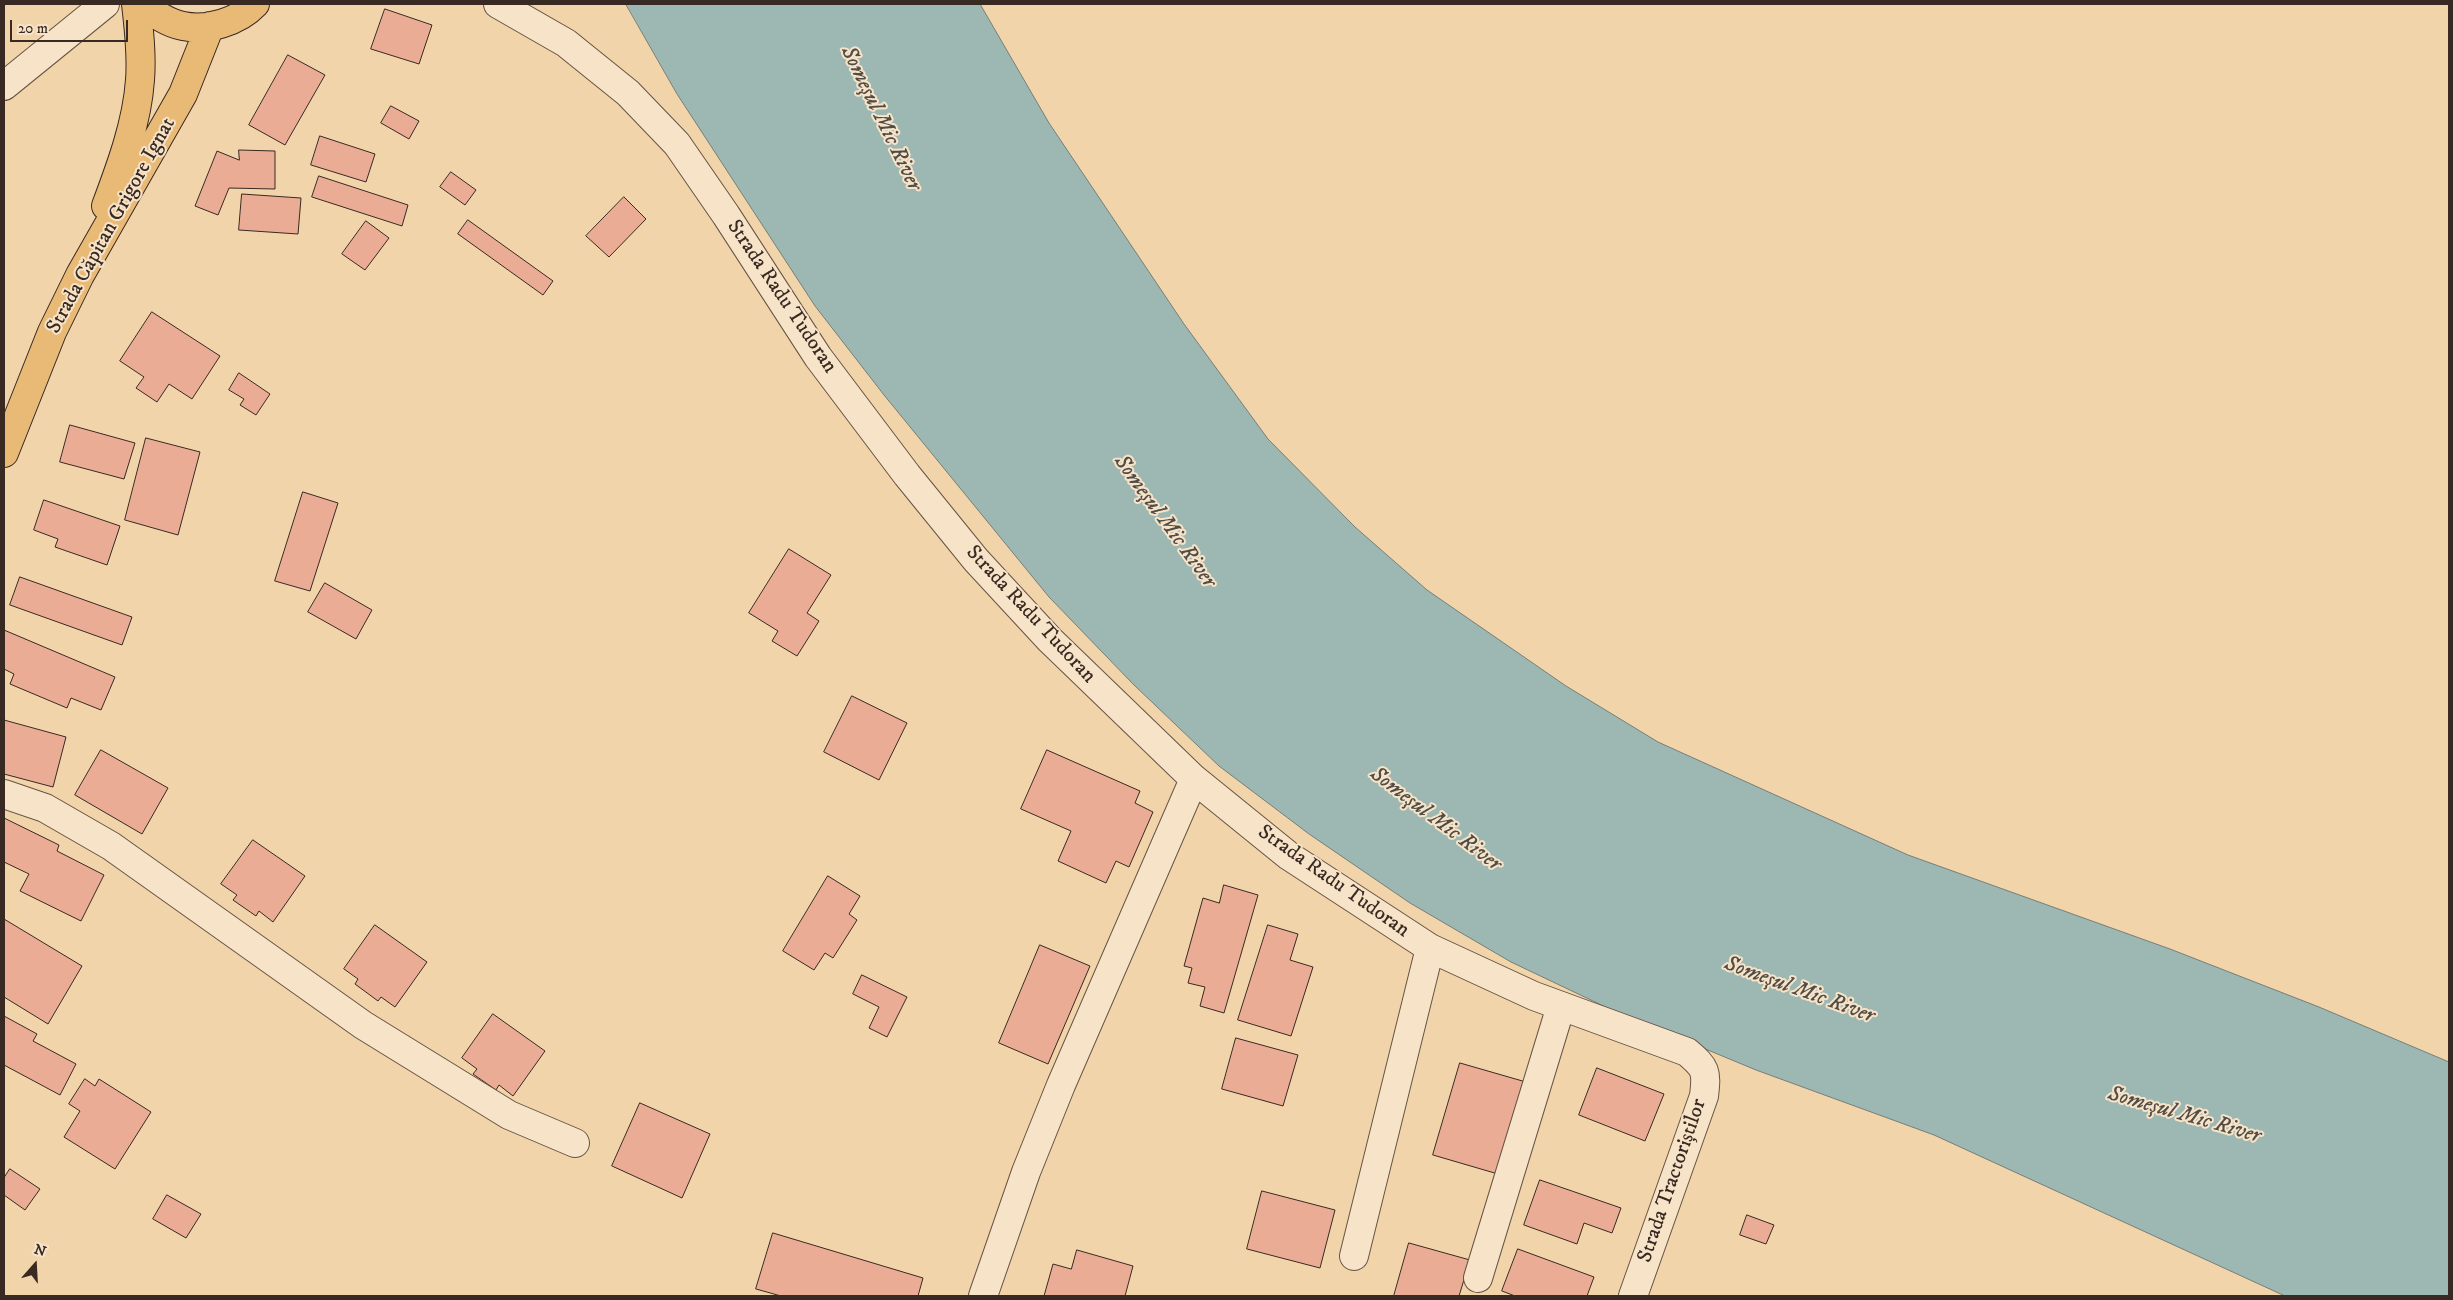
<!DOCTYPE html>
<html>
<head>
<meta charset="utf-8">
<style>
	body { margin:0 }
	#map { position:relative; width:2453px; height:1300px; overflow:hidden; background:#f2d4aa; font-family:"IM FELL DW Pica",serif }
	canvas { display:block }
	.frame { position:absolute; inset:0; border:5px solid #382922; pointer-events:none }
	.north { position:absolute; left:10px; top:1240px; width:50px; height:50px; -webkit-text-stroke:4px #f7e3c8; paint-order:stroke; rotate:19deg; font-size:14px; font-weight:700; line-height:20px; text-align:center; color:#382922 }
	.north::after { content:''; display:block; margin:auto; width:18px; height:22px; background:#382922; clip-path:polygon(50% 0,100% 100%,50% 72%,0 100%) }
	.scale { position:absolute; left:10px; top:20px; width:118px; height:22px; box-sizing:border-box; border:2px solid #382922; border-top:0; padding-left:6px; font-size:15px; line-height:18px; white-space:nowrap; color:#382922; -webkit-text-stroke:4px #f7e3c8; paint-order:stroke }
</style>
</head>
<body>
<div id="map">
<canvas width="2453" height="1300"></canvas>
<div class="frame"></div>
<div class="north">N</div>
<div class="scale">20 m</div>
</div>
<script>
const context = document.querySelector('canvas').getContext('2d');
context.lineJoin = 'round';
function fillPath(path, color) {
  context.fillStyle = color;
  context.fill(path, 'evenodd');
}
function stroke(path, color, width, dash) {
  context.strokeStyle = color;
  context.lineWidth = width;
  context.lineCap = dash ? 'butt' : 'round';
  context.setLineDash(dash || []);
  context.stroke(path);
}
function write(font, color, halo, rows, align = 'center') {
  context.font = font + ' "IM FELL DW Pica",serif';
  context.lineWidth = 4;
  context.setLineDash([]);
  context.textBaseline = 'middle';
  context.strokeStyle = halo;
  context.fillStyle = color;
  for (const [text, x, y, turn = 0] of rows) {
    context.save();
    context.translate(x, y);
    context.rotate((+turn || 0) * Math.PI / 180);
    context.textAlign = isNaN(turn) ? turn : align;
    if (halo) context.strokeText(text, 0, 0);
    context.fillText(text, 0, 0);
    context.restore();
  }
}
const water = new Path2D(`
	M626,4H980L1049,123L1184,324L1268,439L1355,527L1427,590L1566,686L1658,742L1908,855L2170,949L2319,1007L2449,1062V1296H2285L1934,1135L1756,1070L1614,1011L1511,962L1410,903L1309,834L1219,766L1133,684L1049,597L884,395L815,306L677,94Z`);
fillPath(water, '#9db7b2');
stroke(water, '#757e78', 1);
const building = new Path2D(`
	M385,9L432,25L419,64L371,49Z
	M288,55L325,75L285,145L249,125Z
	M391,106L419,121L409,139L381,123Z
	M320,136L375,154L366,182L311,165Z
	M239,150L275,151V189L229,188L218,215L195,206L217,151L239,160Z
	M451,172L476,190L465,205L440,187Z
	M319,176L408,205L402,226L312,197Z
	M242,194L301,198L298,234L239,230Z
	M624,197L646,219L609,257L586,236Z
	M468,220L553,281L543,295L458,234Z
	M366,221L389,238L365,270L342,254Z
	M152,312L220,356L192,399L169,384L157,402L136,388L144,377L120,361Z
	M239,373L270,394L256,415L240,405L244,399L229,390Z
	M70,425L135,443L124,479L60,462Z
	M146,438L200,452L178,535L125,520Z
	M303,492L338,503L310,591L275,581Z
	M44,500L120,526L107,565L55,547L58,539L34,530Z
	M789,549L831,575L807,613L819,621L797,656L772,641L778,631L749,613Z
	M20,577L132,617L122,645L10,605Z
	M325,583L372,610L356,639L308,612Z
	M4,630L115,677L101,710L71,698L67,708L10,684L14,674L4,669Z
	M852,696L907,723L879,780L824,752Z
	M4,720L66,737L53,787L4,774Z
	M101,750L168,788L142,834L75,795Z
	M1047,750L1140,791L1135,803L1153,812L1129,867L1116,861L1106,883L1058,861L1071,831L1021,809Z
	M4,818L59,845L57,851L104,875L81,921L20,891L29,874L4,862Z
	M253,840L305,876L273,922L259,911L256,916L233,900L237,895L221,884Z
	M828,876L860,896L849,914L857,920L833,958L825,953L814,970L783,951Z
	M1224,885L1258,895L1224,1013L1200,1006L1205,987L1188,983L1192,968L1184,966L1203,898L1219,903Z
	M4,919L82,966L48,1024L4,997Z
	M375,925L427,962L395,1007L381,997L378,1001L355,984L358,979L344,969Z
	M1268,925L1298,934L1290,960L1313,967L1291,1036L1238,1020Z
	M1040,945L1090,966L1048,1064L999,1043Z
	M862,975L907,997L887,1037L869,1028L879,1007L853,994Z
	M493,1014L545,1051L513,1096L499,1085L496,1090L473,1074L477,1069L462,1058Z
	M4,1016L37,1034L33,1041L76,1064L60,1095L4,1065Z
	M1236,1038L1298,1055L1283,1106L1222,1089Z
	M1460,1063L1526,1082L1498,1174L1433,1155Z
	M1597,1068L1664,1094L1645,1141L1579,1115Z
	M85,1079L95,1086L99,1079L151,1112L115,1169L64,1137L80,1111L69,1104Z
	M640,1103L710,1134L682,1198L612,1166Z
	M10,1169L40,1189L25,1210L4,1195V1178Z
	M1540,1180L1621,1208L1612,1233L1584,1223L1577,1244L1524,1225Z
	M1262,1191L1335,1210L1320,1268L1247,1249Z
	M167,1195L201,1214L186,1238L153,1219Z
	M1747,1215L1774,1225L1766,1244L1740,1235Z
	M773,1233L923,1278L918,1296H781L756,1289Z
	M1409,1243L1470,1260L1459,1296H1394Z
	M1518,1249L1594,1277L1587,1296H1515L1502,1291Z
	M1077,1250L1133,1266L1125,1296H1044L1053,1264L1071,1269Z`);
fillPath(building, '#ebac96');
stroke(building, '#382922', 1);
const minor = new Path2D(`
	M498,4L566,43L628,93L677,144L726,215L818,357L907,475L976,560L1050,640L1194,779L1289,856L1430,948L1534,996L1687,1052C1706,1068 1707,1071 1704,1096L1633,1296
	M4,86L105,4
	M4,794L45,808L111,846L363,1025L509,1115L575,1143
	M1354,1256L1430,948
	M1478,1278L1561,1006
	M983,1296L1026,1172L1061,1085L1194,779`);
const major = new Path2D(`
	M142,4C154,13 167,23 183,26C207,31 238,22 255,4
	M106,206C121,166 137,123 140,80C142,55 139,29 136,4
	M4,453L52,332L80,275L183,94L210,26`);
stroke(minor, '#665444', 30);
stroke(major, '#382922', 30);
stroke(minor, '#f7e3c8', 28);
stroke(major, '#e9ba75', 28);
write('21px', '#382922', '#f7e3c8', [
	["Strada Căpitan Grigore Ignat",112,226,-61],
	["Strada Radu Tudoran",781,297,56],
	["Strada Radu Tudoran",1030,615,47],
	["Strada Radu Tudoran",1333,882,35],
	["Strada Tractoriștilor",1673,1181,-71]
]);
write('italic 22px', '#514c46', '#f7e3c8', [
	["Someşul Mic River",880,119,64],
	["Someşul Mic River",1164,522,54],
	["Someşul Mic River",1435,820,37],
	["Someşul Mic River",1799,991,20],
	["Someşul Mic River",2184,1116,16]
]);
</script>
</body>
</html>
